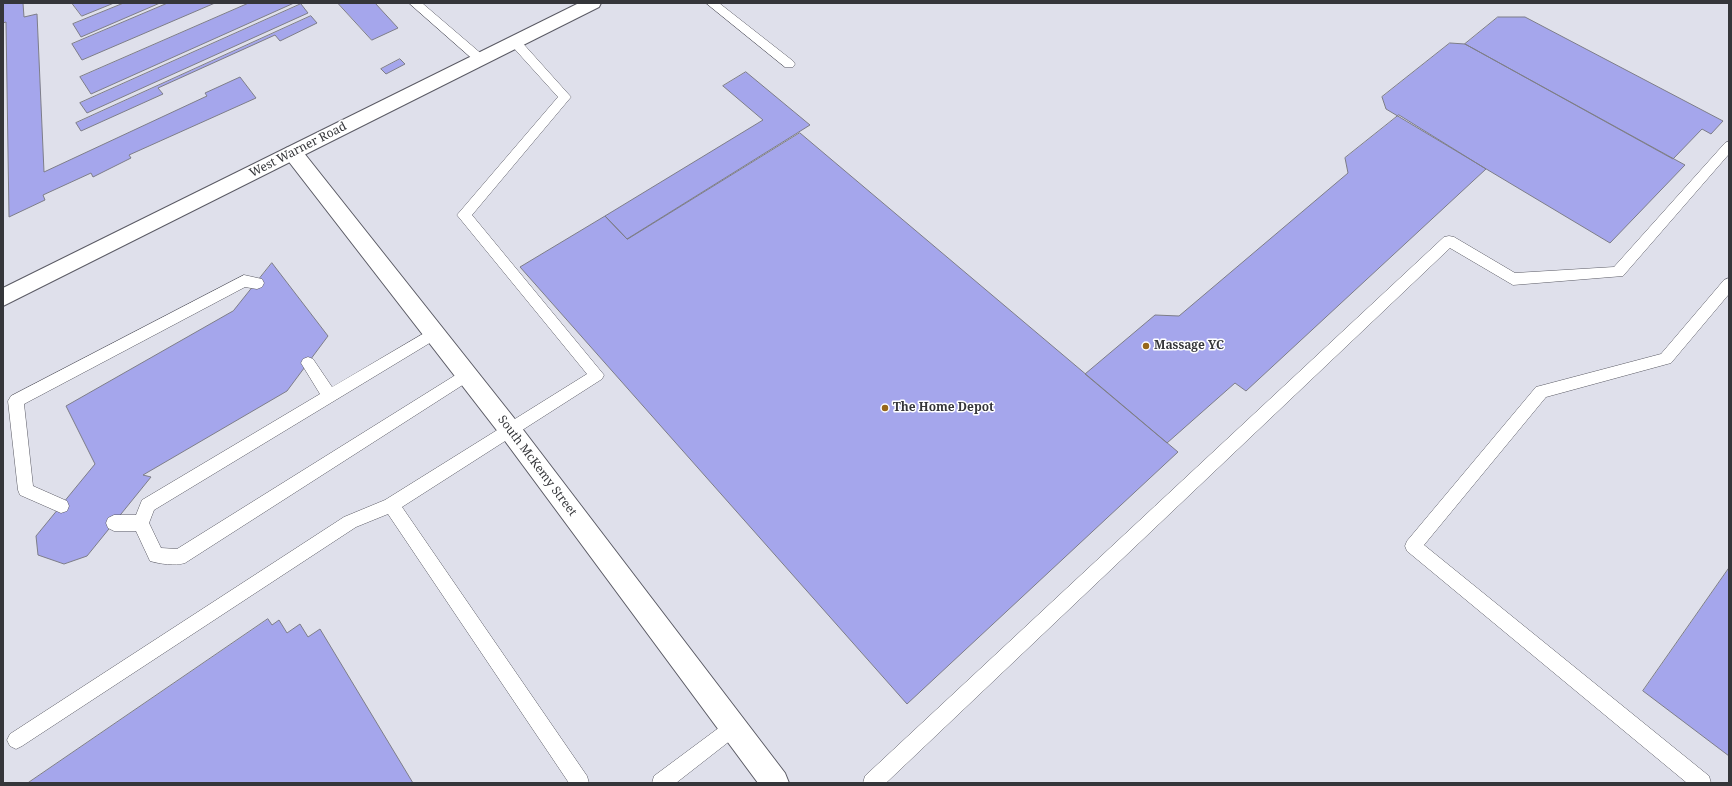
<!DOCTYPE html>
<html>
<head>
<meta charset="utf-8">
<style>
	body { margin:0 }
	#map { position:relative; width:1732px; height:786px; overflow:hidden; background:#dfe0eb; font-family:"Noto Serif",serif }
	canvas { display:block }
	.frame { position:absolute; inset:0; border:4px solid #35363a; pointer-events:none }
</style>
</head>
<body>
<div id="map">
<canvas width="1732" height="786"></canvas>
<div class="frame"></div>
</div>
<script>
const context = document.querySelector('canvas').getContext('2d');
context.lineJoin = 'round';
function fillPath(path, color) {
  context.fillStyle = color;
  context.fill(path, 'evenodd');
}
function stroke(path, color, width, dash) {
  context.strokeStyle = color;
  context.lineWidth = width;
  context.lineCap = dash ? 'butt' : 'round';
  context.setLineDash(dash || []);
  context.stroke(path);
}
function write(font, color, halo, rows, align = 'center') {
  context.font = font + ' "Noto Serif",serif';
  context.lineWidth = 3;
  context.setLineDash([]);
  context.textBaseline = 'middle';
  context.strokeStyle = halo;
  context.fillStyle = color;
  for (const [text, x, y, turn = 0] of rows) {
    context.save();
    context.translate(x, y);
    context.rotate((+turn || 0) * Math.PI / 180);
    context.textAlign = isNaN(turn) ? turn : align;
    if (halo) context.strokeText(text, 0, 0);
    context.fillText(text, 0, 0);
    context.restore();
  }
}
const building = new Path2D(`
	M3,3H23L24,17L37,14L44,172L207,96L205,93L240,77L256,98L129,155L131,158L93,177L91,173L43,195L45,200L9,217L6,22L3,23Z
	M72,3H114L82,16Z
	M124,3H160L81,37L73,24Z
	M168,3H215L82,60L72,44Z
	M249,3H294L91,94L80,77Z
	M338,3H375L398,28L372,40Z
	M301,4L308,13L87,113L80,103Z
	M311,16L317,23L280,41L275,35L158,88L163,94L81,131L76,123Z
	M1498,17H1525L1723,121L1711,134L1702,129L1673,159L1465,44Z
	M1450,43L1465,44L1685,165L1610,243L1386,109L1382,97Z
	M400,59L405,64L386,74L381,69Z
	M746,72L810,125L627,239L605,216L763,120L723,86Z
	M1399,115L1486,169L1246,391L1235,383L1167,443L1085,374L1155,315L1179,316L1348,173L1345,158Z
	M800,133L1178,452L907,704L520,267L605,216L627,239Z
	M272,263L328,336L287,391L143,475L151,477L87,556L64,564L38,555L36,536L95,464L66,406L233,311Z
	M1729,568V756L1643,691Z
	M268,619L272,625L279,620L287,633L300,624L308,637L320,629L413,783H28Z`);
fillPath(building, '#a5a6ec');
stroke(building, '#7d7d88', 1);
const lane = new Path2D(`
	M409,3H422L484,56L486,59L484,62H476Z
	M706,3H719L793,61L795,64L793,67H785Z
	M515,38L519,39L571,97L472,215L604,375L602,379L402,507L587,776L589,783H569L388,514L356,527L22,746L16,749L10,746L7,740L10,734L344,517L385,500L587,374L457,215L558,97L511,45L509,42Z
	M1729,141V154L1623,276L1513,285L1450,248L886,783H863L865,776L1444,237L1449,236L1454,237L1515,273L1614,267L1725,143Z
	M244,275L262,279L264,283L262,287L257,289L245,287L24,404L33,486L67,501L69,506L67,511L61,513L20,495L18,490L8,401L11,396Z
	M1729,278V294L1671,363L1546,397L1424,545L1709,776L1711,783H1687L1407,551L1405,546L1407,541L1536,387L1661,354L1724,280Z
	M433,328L438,330L440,334L438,338L154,510L149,523L161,548L177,549L462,371L467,369L472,371L474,375L472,379L185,563C175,566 160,564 150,561L136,531H114L108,528L106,523L108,518L114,515H136L142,500L320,394L301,363L303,359L308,357L313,359L332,387Z
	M734,718L740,721L743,727L740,733L676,783H652L654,776L728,721Z`);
const street = new Path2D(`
	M293,146L300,148L518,423L785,773L789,783H758L502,437L286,158L284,153L286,148Z`);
const secondary = new Path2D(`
	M579,3H601L599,7L3,306V288Z`);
stroke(lane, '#5a5a64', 1);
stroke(street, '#5a5a64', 2);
stroke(secondary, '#5a5a64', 2);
fillPath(lane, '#fff');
fillPath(street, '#fff');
fillPath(secondary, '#fff');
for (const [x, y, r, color] of [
	[1146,346,4,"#976618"],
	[885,408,4,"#976618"]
]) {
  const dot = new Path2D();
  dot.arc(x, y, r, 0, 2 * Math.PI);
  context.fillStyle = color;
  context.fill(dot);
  stroke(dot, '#fff', 1.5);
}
write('12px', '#35363a', '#fff', [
	["West Warner Road",298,150,-27],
	["South McKemy Street",537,466,53]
]);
write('bold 12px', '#35363a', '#fff', [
	["Massage YC",1154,346],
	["The Home Depot",893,408]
], 'left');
</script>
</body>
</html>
